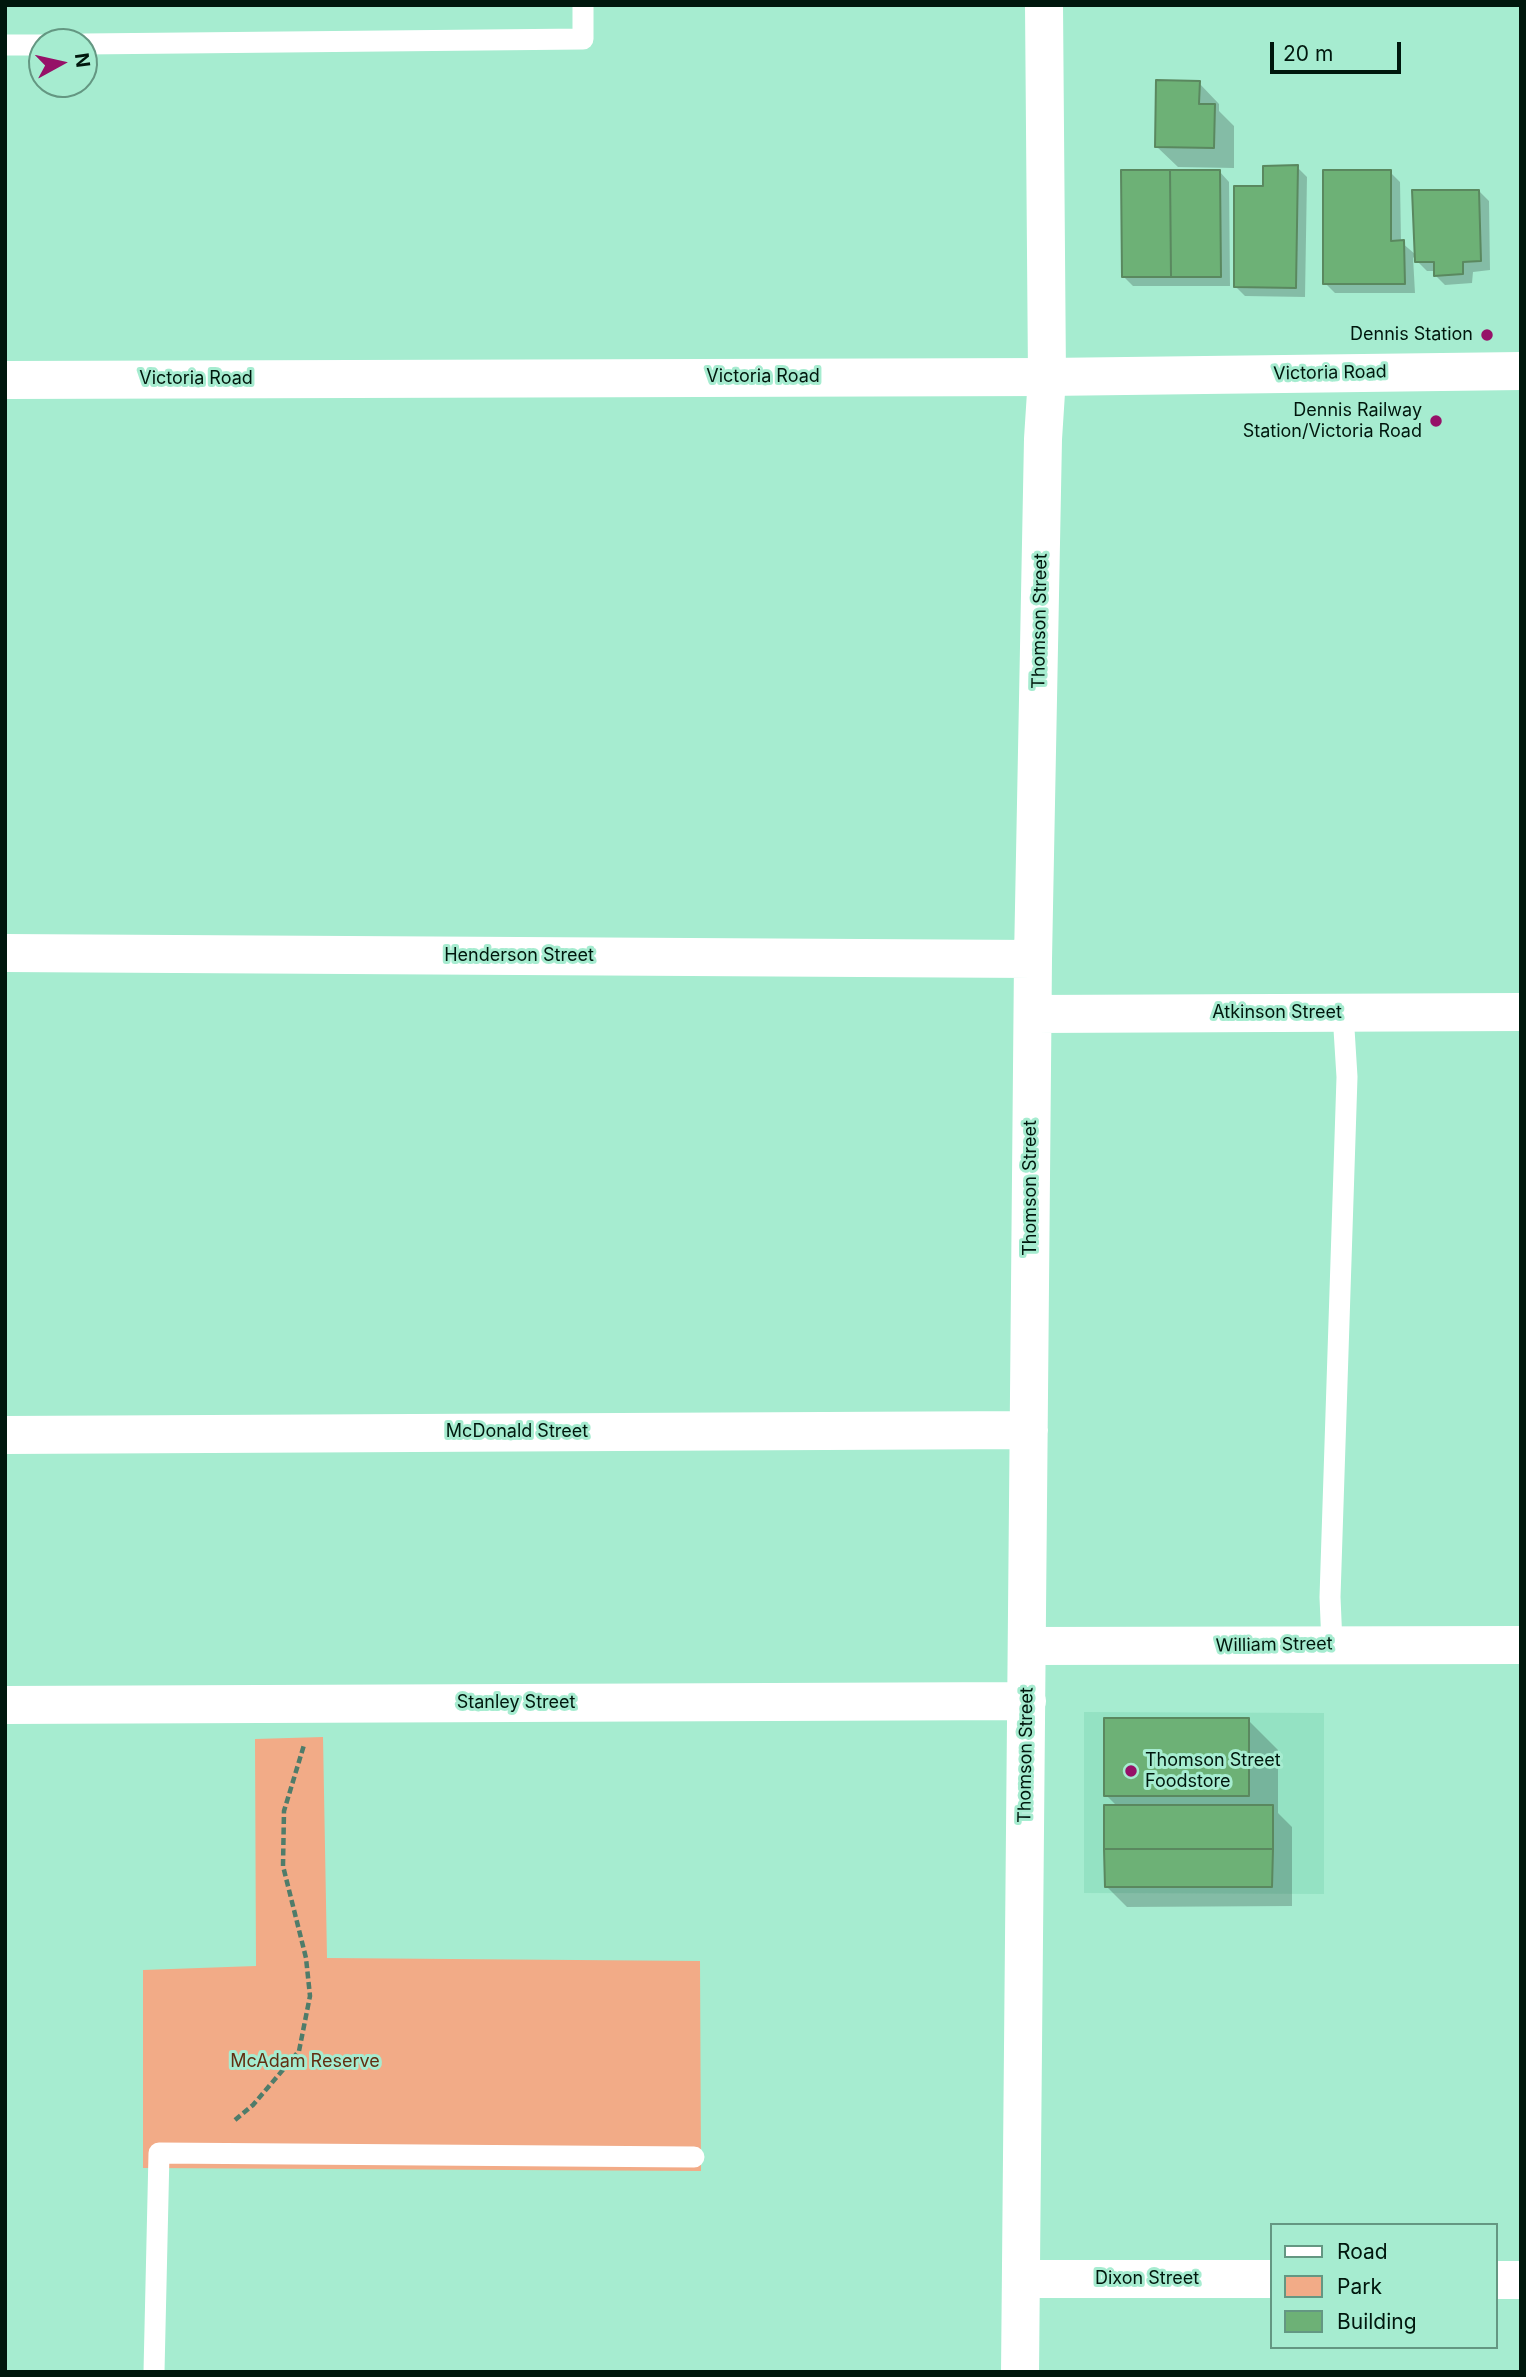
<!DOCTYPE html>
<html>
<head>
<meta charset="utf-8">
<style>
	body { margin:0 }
	#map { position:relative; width:1526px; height:2377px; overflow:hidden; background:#a6ecd0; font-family:Inter,sans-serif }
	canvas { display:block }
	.frame { position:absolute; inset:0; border:7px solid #00170d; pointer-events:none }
	.legend { position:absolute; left:1270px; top:2223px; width:228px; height:126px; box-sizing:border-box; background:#a6ecd0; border:2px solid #649782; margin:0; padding:9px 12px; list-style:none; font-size:21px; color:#00170d }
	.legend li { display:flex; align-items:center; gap:14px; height:35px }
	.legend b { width:35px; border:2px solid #649782 }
	.north { position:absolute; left:28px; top:28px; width:70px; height:70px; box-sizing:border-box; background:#a6ecd0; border:2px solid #649782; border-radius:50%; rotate:82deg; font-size:19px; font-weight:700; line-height:28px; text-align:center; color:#00170d }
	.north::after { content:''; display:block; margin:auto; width:24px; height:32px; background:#961168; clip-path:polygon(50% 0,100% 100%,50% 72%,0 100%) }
	.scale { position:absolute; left:1270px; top:42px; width:131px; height:32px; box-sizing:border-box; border:4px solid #00170d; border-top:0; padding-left:9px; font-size:21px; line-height:24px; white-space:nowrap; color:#00170d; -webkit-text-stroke:5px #a6ecd0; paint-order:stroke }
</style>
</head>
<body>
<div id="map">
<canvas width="1526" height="2377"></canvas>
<div class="frame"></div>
<ul class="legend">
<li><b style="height:9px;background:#fff"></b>Road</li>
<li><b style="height:19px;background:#f2ab87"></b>Park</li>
<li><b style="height:19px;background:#6db176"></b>Building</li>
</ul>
<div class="north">N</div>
<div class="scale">20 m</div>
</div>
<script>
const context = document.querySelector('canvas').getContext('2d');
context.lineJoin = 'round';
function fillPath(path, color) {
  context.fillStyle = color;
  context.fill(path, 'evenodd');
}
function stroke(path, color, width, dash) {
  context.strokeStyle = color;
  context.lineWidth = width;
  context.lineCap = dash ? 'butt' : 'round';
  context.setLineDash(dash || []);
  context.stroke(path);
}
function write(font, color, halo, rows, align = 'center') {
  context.font = font + ' Inter,sans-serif';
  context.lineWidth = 6;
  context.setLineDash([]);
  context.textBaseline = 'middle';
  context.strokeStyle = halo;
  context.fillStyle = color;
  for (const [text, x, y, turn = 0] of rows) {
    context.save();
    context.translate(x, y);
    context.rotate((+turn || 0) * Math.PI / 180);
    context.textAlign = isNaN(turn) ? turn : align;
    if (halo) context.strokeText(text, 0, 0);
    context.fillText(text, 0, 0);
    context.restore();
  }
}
fillPath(new Path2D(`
	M1084,1712L1324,1713V1894L1084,1893Z`), '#94e2c3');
fillPath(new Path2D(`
	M323,1737L327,1958L700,1961L701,2171L143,2168V1970L256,1966L255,1739Z`), '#f2ab87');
fillPath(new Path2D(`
	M1199,83L1219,104V111L1234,126V168L1178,167L1157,147Z
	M1297,167L1307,177L1305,297L1245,296L1235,286L1265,187Z
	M1220,172L1229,182L1230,286H1133L1123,276Z
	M1390,172L1400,182L1401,242L1416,255L1479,191L1489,201L1490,270L1473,272L1472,283L1445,285L1435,275V271H1427L1413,257L1415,293H1335L1325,283Z
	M1248,1720L1278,1750V1813L1292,1827V1906L1127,1907L1106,1886L1118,1807L1106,1795Z`), '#0003');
const building = new Path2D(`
	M1156,80L1200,81L1199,104H1215L1214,148L1155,147Z
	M1298,165L1296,288L1234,287V186H1263V166Z
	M1121,170H1170L1171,277H1122Z
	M1170,170H1220L1221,277H1171Z
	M1323,170H1391V241L1404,240L1405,284H1323Z
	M1412,190H1479L1481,261L1463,262V274L1434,276V262H1415Z
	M1104,1718H1249V1796H1104Z
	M1104,1805H1273V1849H1104Z
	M1104,1849H1273L1272,1887H1105Z`);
fillPath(building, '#6db176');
stroke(building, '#5a885f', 2);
stroke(new Path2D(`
	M235,2120L253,2105L299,2051L310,1996L306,1958L283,1866L284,1811L304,1745`), '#4f7c6a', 4.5, [7, 3.5]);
stroke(new Path2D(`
	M84,44L583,39V5
	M5,45H42
	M1332,1644L1330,1597L1347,1077L1343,1013
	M154,2372L159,2153L694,2157`), '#fff', 21);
stroke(new Path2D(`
	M5,953L1033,959
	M1033,1014L1521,1012
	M5,1435L1029,1430
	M1028,1646L1521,1645
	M5,1705L1027,1701
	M1021,2279H1272
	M1496,2280H1521
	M1020,2372L1033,959L1043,439L1047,377L1044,5`), '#fff', 38);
stroke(new Path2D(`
	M5,380L1047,377L1521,371`), '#fff', 38);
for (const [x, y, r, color] of [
	[1487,335,7,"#961168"],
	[1436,421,7,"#961168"],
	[1131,1771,7,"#961168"]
]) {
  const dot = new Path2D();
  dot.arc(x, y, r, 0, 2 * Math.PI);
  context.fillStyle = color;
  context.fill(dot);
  stroke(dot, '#a6ecd0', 2.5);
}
write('18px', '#00170d', '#a6ecd0', [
	["Dennis Station",1473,335],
	["Dennis Railway",1422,411],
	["Station/Victoria Road",1422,432],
	["Thomson Street",1145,1761,"left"],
	["Foodstore",1145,1782,"left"]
], 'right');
write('18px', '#00170d', '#a6ecd0', [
	["Victoria Road",1330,373,-1],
	["Victoria Road",763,377],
	["Victoria Road",196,379],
	["Thomson Street",1040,621,-89],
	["Henderson Street",519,956],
	["Atkinson Street",1277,1013],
	["Thomson Street",1031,1188,-90],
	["McDonald Street",517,1432],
	["William Street",1274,1645,-1],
	["Stanley Street",516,1703],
	["Thomson Street",1026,1755,-89],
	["Dixon Street",1147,2279]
]);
write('18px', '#612e11', '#a6ecd0', [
	["McAdam Reserve",305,2062]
]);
</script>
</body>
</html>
